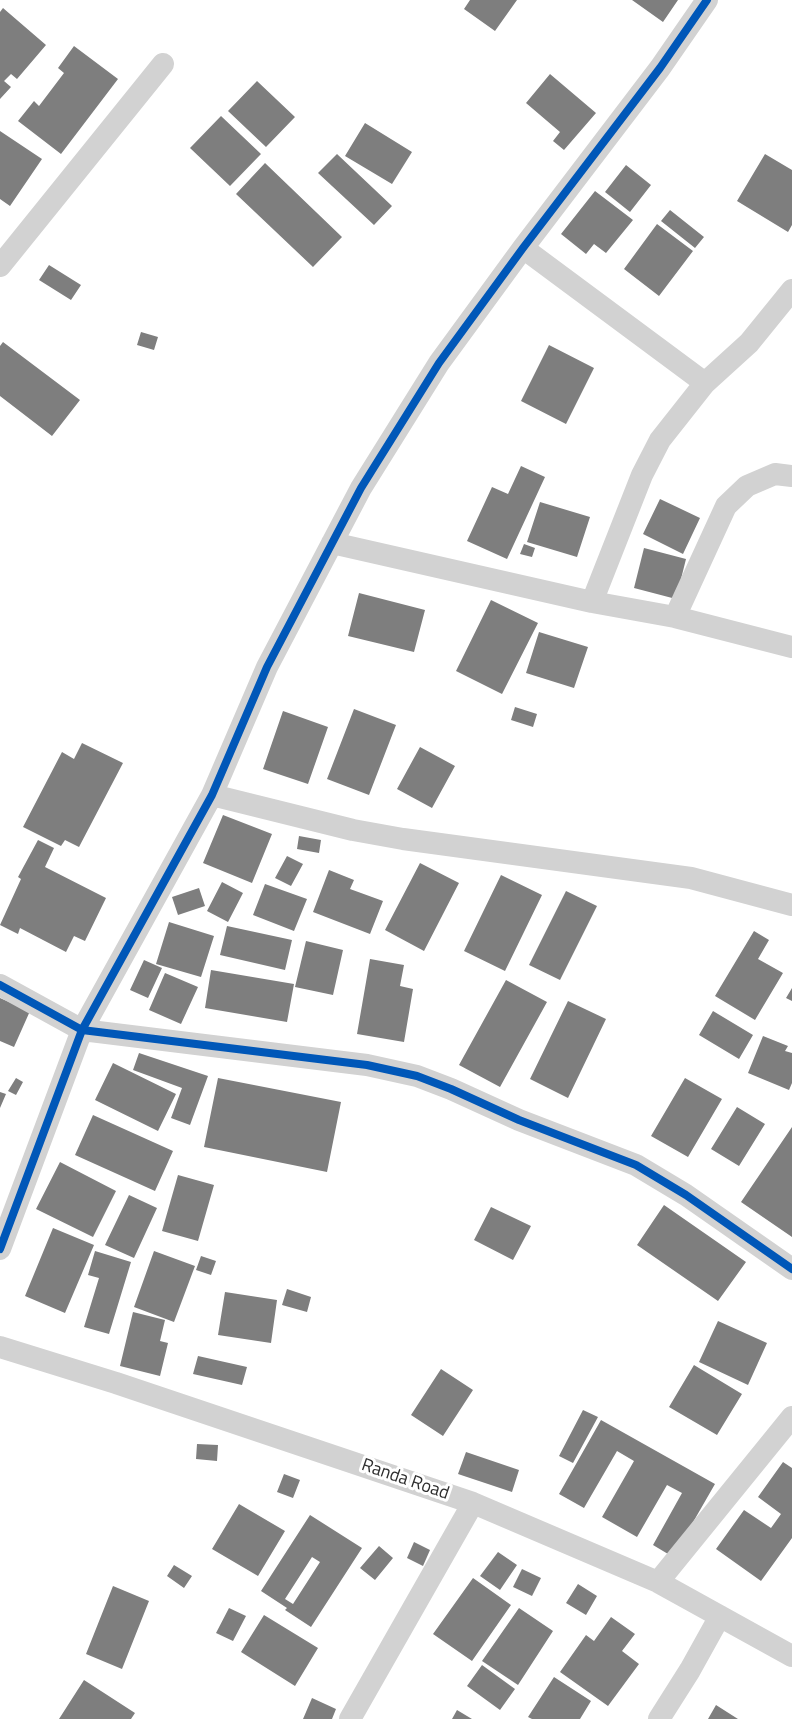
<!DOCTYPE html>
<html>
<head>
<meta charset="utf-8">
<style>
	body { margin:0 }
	canvas { display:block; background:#fff }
</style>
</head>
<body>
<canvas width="792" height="1719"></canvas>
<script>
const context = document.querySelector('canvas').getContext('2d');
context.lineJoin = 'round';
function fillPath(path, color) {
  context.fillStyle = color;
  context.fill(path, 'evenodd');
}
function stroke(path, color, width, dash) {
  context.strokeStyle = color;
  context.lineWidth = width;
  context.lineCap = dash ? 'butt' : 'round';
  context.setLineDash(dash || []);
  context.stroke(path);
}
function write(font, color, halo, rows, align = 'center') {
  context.font = font + ' "Titillium Web",sans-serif';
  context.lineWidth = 6;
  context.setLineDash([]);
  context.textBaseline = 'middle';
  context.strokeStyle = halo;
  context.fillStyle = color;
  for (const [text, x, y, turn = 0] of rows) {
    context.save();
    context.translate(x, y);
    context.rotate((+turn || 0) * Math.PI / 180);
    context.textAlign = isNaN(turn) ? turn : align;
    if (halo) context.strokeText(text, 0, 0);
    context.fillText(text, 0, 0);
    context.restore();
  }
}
fillPath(new Path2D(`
	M470,0H517L495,31L464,9Z
	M632,0H678L663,22Z
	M3,8L46,45L17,79L11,74L4,81L11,87L0,99V12Z
	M74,46L118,79L61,154L18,121L34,101L39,106L64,73L58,68Z
	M550,74L596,113L564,150L553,141L560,132L526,103Z
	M257,81L295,117L266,147L228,111Z
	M221,116L261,154L230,186L190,148Z
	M365,123L412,152L392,184L345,156Z
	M0,131L42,159L10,206L0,199Z
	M337,154L392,206L374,225L318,173Z
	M765,154L792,170V225L788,232L737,201Z
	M265,163L342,237L313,267L236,194Z
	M626,165L651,185L630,212L605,192Z
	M595,191L633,220L606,253L594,244L586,254L561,234Z
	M670,210L704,237L695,248L661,221Z
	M657,224L693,251L659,296L624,269Z
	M49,265L81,285L71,300L39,280Z
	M141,332L158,337L154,350L137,345Z
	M3,342L80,400L52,436L0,396V346Z
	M549,345L594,368L566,424L521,401Z
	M521,466L545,477L507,559L467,541L492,487L508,494Z
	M660,499L700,518L683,554L643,534Z
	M540,502L590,517L577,557L527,542Z
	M524,544L535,548L532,557L520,554Z
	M644,548L686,559L676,599L634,588Z
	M359,593L425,610L414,652L348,636Z
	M491,600L538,623L502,694L456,671Z
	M539,632L588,647L574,688L526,673Z
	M515,707L537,714L533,727L511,720Z
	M354,709L396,725L369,795L327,779Z
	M283,711L328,727L308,784L263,769Z
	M82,743L123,763L79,847L65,840L61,846L23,827L62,752L74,759Z
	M420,747L455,766L432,808L397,789Z
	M223,815L272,834L252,883L203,863Z
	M299,836L321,840L319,853L297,849Z
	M38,840L54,848L45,867L106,898L85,941L74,936L66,952L20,928L18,934L0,925L21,879L18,877Z
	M287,856L303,864L291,886L275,878Z
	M420,863L459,883L424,951L385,930Z
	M329,870L354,880L350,889L383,901L370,934L313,912Z
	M501,875L542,895L505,971L464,951Z
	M222,882L243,893L228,922L207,911Z
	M265,884L307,899L294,931L253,915Z
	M199,888L205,906L178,915L172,897Z
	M566,891L597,906L560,980L529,965Z
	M169,922L214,936L201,977L156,964Z
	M227,926L292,940L285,970L220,955Z
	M754,931L769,940L758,959L783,973L755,1020L715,996Z
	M306,941L343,950L333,995L295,987Z
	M370,959L404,965L400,986L413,989L404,1042L357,1034Z
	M144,960L162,968L148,998L130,990Z
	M211,970L294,984L287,1022L205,1008Z
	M165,973L198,987L181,1024L149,1010Z
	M506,980L547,1002L500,1087L459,1065Z
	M792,988V1001L786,998Z
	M0,998L30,1011L14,1047L0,1041Z
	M568,1001L606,1019L568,1098L530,1079Z
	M713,1011L753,1035L739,1059L699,1035Z
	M763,1036L788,1046L785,1051L792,1053V1083L789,1090L748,1073Z
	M139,1053L208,1076L190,1125L171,1118L182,1088L133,1070Z
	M113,1063L176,1094L158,1131L95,1100Z
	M16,1078L23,1082L16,1095L8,1091Z
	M218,1078L341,1102L327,1172L204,1147Z
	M685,1078L722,1099L688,1157L651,1136Z
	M0,1092L6,1094L0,1108Z
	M737,1107L765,1124L739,1166L711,1149Z
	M93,1115L173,1151L155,1191L75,1155Z
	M792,1127V1237L741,1202Z
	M60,1162L116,1191L93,1237L36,1209Z
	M178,1175L214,1185L198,1241L162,1231Z
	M129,1195L157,1208L134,1258L105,1245Z
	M664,1205L746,1262L718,1301L637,1245Z
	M491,1207L531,1226L513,1260L474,1240Z
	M53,1228L94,1245L65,1313L25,1296Z
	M95,1251L131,1262L109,1334L84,1327L99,1278L88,1275Z
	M154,1251L195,1266L174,1322L134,1307Z
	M201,1256L216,1261L211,1275L196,1270Z
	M287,1289L311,1297L307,1312L282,1305Z
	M225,1292L277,1300L271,1343L218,1335Z
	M133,1312L165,1320L160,1341L168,1343L160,1376L120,1366Z
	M718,1321L767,1343L748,1385L699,1362Z
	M198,1356L247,1367L242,1385L193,1374Z
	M694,1365L742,1394L717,1435L669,1407Z
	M441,1369L473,1390L443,1436L411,1415Z
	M583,1410L598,1417L573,1463L559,1456Z
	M601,1420L715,1484L673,1557L653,1545L682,1493L667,1485L637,1537L602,1517L634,1461L617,1451L584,1508L559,1494Z
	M197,1444L218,1445L217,1461L196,1459Z
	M466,1452L519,1470L512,1492L458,1474Z
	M783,1462L792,1468V1538L761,1581L716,1549L744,1510L771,1528L781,1514L758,1497Z
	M284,1474L300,1480L293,1498L277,1492Z
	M239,1504L285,1531L258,1576L212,1549Z
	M310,1515L362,1548L311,1627L285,1610L287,1608L261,1591ZM312,1557L320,1562L293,1604L285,1599Z
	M414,1542L430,1550L423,1566L407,1558Z
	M379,1546L393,1558L375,1580L360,1568Z
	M498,1552L517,1565L500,1590L480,1576Z
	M174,1565L192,1576L184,1588L167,1576Z
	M522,1569L541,1578L532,1596L513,1587Z
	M473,1578L511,1605L472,1661L433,1634Z
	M578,1584L597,1596L586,1615L566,1603Z
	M113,1586L149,1601L122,1669L86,1654Z
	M229,1608L246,1616L233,1641L216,1633Z
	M519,1608L553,1631L518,1685L482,1661Z
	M264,1615L318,1648L295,1686L241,1652Z
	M611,1617L635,1634L622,1651L639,1664L608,1706L560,1672L586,1635L594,1641Z
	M482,1665L515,1689L500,1710L467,1686Z
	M554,1677L591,1701L580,1719H532L528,1717Z
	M84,1680L135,1713L131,1719H59Z
	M312,1698L336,1709L332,1719H303Z
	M716,1705L738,1719H708Z
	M457,1710L472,1719H452Z`), '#7e7e7e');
stroke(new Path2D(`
	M523,248L705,383
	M0,266L163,64
	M332,543L592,602L675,617L792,647
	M592,602L642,475L660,440L705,383L749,343L792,290
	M675,617L726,506L747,486L775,474L792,476
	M212,795L353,830L403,839L691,878L792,905
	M0,985L82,1030L367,1065L417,1076L451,1089L519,1120L636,1165L686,1195L792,1269
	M0,1249L82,1030L212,795L267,667L361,488L439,363L523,248L660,68L707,0
	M0,1347L116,1383L473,1503L658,1582L792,1656
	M658,1582L792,1417
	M350,1719L473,1503
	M659,1719L690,1670L720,1616`), '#d2d2d2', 22);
stroke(new Path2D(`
	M0,985L82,1030L367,1065L417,1076L451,1089L519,1120L636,1165L686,1195L792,1269
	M0,1249L82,1030L212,795L267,667L361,488L439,363L523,248L660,68L707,0`), '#0057b8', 8);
write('18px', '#2d2d2d', '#fff', [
	["Randa Road",405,1480,19]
]);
</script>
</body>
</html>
